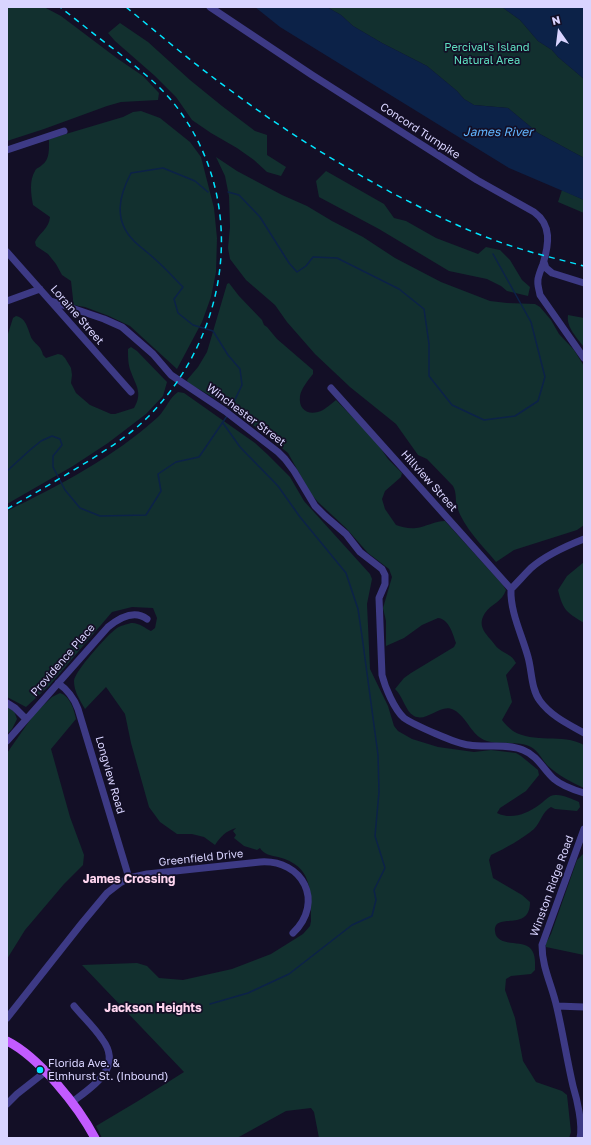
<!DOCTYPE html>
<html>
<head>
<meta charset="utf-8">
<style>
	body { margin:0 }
	#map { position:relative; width:591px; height:1145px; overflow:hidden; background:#130f26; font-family:"Golos Text",sans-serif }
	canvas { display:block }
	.frame { position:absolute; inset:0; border:8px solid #d9d4ff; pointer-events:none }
	.north { position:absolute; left:539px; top:12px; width:40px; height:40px; -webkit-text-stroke:3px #130f26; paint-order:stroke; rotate:346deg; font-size:11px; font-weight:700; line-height:16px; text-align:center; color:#d9d4ff }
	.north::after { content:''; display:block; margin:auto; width:14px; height:18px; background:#d9d4ff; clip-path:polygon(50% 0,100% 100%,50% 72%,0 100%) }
</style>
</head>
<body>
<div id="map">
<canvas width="591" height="1145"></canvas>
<div class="frame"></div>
<div class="north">N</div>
</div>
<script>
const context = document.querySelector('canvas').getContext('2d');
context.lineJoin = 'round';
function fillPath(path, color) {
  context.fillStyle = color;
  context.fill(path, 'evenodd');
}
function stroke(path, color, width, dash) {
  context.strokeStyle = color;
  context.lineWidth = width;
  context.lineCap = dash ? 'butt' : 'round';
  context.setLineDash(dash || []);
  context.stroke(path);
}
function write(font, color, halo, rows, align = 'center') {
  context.font = font + ' "Golos Text",sans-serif';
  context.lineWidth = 3.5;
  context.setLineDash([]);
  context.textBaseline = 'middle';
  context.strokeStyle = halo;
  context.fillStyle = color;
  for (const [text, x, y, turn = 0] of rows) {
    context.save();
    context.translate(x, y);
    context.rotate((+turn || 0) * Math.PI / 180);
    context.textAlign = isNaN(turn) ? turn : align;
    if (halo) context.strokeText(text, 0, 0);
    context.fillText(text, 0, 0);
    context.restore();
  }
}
fillPath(new Path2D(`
	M7,7H44L61,16L118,59L143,76L159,93L158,100L121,102L107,106L44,129L7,141Z
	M327,7H502L520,20L538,41L552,50L558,57L584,79V158L538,133L508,108L474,105L464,99L457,91L427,66L382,43L353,26L341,15Z
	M120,23L148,42L190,80L222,106L255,131L267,135V155L286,167L281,176L267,172L254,160L237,148L211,133L192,120L176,97L155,76L115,41L108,33Z
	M141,111L160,118L190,142L201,157L214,208L217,238L216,272L211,297L202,322L177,369L130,326L109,316L85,307L73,305V299L71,281L62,275L56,264L48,254L36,246L35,242C39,233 49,229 50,217L33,205C31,195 29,180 35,171C36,168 39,168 42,165C50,160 49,148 49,139L123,117L133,112Z
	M216,157L237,171L282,195L307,206L332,221L363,237L395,258L441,282L490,301L507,303L535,304L540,307L551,320L559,334L574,350L584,366V525L577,530L514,550L496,562C482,545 464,528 457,507C455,500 457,493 453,486L427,459L418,455L396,424L350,387L315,354L287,322L275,305L246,280L230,259L228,248L230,227L229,196L225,176Z
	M326,171L384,204L394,218L406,221L436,238L478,254L486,247L500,250L510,260L522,280L530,287L528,296L507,291L501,286L487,279L449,271L379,229L319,197L316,181Z
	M562,190L584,200V213L558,202Z
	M229,283L239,296L262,320L264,325L267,327L277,339L313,370V374C308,380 301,389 300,396C298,412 311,416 323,410C328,407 332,403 336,400L375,440L388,459L402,473L401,477L385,491L382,499L385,509L396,525C402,527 409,529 416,528C426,527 434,521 445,521L503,585L506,590C502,602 491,604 485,613C478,624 483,631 491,640C494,643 496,647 499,649C507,655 511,654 516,663L506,675L512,702L502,720C505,724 509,728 513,731C534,744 562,733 584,745V788C571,782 559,776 548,766C543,761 540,754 534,749C521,739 502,746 487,741C471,736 468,718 454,710C441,702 427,723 414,716C405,711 403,696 395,689L404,678L411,673L454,647L456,643C453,634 449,619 438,618L422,625L404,638L386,646V621L383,608L392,577L389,569L368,553L346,528L318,502L311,494L288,453L256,427L246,421L218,400L188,383L187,380L198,367L207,352L227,284Z
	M568,315L584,318V347C577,338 566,327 568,315Z
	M16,316C27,318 28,331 32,339C37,346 41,346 43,355L46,358L58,354L62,355L65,358L71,368L72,375L71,383L76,393L90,405L111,414H115L134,408C143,393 136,386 131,372C128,365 128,357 128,349L131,347L137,351L167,382L163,396L146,414L108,443L73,466L7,504V337L13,318Z
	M178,392L184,393L255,443L267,454L290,477L304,501L370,574L372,579L367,604L370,669L388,706L394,726L398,731L412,739L438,747L474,752L491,750L516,753L521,756L538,770L539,775L526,791L500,808L497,813C511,820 527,814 539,805C545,801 549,794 557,795C564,795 572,799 579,802L580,807L577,811L555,809L551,807C542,812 541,822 534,829C522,839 506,848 491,855L489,860L493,878L522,895L530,902C530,933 494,911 495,931C496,948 523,939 531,949C536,955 535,964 535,970L531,974L511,976L506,979L505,990L515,1018L523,1061L536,1082L562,1091L567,1095L571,1132L569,1138H319L314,1112L311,1108L286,1111L237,1138H102L96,1126L138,1101L184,1072L82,965L137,963L147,966L159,978L183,980L232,969L271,954L303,934L310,926L311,921C311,891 313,866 278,857C272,856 263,854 260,848L257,850L244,846L234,838L236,835L233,831L236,828C226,831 221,836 215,845L204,837L192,834H177L160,822L149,807L131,743L125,714L106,687L85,709C80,700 74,692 74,681C74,672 108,634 117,628C120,626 127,624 131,623C138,622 145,628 151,631L155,628L157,618L153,608L132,607L112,612L49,686L26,707L7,697V511C60,485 114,457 158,417C166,409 169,398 178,392Z
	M584,562V623C566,612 563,610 558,590L567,576Z
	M60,693C70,696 74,709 76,719L51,749L70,817L84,855L83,865L64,884L25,930L7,959V753L35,713L52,697Z
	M7,707L14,711L17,719L12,729L7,734Z
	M583,854H584V955L546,947V943L551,934L577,860Z`), '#12302f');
fillPath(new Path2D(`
	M255,7H327L341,15L353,26L382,43L427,66L457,91L464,99L474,105L508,108L538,133L584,158V200L509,168L280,27Z
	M502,7H584V79L558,57L552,50L538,41L520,20Z`), '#0c2248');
stroke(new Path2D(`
	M208,192L195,181L163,168L131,173C119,196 113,220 134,241C141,248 150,254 157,261C166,269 174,278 183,287L174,299L178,313L193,325L213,331L228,355L240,369L242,385L230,410
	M228,192L239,195L260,217L289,263L297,272L306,266L313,257L337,258L399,289L424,309L429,344V376L452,405L484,420L515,416L538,401L545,377L531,322L493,254
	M7,471L30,450L41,441L52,436L60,439L62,445L53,456V467L65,490L80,508L100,516L146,515L161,491L158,474L176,462L199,457L227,416
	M210,1004L248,993L289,974L352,925L372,916L376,900L374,890L385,868L375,836L379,792L378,755L362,636L358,609L346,573L300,517L278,486L240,447L223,423`), '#0c2248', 1.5);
stroke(new Path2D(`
	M210,7L312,75L477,180L534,212C552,225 549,244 543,264C541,269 539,274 538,279C537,285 539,289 540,295L584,358
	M7,150L64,131
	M7,252L131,392
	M544,262L546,268L552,273L584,283
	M7,301L40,289
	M51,301L104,319L122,327L153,354L171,375L225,411L278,452L285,459L294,471L315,506L325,516L346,534L360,552L382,569L385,575V584L379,598L382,675C385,687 394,709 404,718C414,725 457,744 469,745C486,748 507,743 523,750C538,756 543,769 554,779C562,786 574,790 584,793
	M331,388L511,589
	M511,589C510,612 522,635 528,657C532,671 531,689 540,701C551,716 568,724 584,733
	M511,589C518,582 524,575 531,568C546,555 566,546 584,539
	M58,683C68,690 74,698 78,709L129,878
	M7,703L15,708L26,719
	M7,741L108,627C119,618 134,609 147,619
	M557,1006L584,1007
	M7,1018L82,923L107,893L120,883L129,878L147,874L260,862C303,859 325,902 293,933
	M72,1102C92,1087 124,1068 102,1039C94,1027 83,1017 74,1006
	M7,1104L17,1094L45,1072
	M580,1138C583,1125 577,1099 573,1086C567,1060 563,1034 557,1008C552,985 542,968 542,945L584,829`), '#3d3a85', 7);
stroke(new Path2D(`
	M7,1041C39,1057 78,1106 95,1138`), '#c25bff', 9);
stroke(new Path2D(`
	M126,7C160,35 194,64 230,90C282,129 338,164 396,195C428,211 460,228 494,240C523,251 554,258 584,266
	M7,509C35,493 63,477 90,460C111,447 131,434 149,416C232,331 249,196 172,101C155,81 135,66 115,50C96,36 78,21 60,7`), '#00e5ff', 1.5, [6, 5]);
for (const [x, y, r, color] of [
	[40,1070,4,"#00e5ff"]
]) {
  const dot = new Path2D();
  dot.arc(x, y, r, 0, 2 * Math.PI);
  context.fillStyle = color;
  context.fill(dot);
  stroke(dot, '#130f26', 1.5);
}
write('11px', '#5fe0c0', '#130f26', [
	["Percival's Island",487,48],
	["Natural Area",487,61]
]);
write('11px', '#d9d4ff', '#130f26', [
	["Concord Turnpike",420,131,33],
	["Loraine Street",77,315,49],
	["Winchester Street",246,415,37],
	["Hillview Street",429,481,48],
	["Providence Place",63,660,-49],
	["Longview Road",110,775,74],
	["Greenfield Drive",201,858,-6],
	["Winston Ridge Road",552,886,-70]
]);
write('11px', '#d9d4ff', '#130f26', [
	["Florida Ave. &",48,1064],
	["Elmhurst St. (Inbound)",48,1077]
], 'left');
write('italic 12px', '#62b6ff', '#130f26', [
	["James River",498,132]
]);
write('bold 12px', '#ffd6f0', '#130f26', [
	["James Crossing",129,879],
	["Jackson Heights",153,1008]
]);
</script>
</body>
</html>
